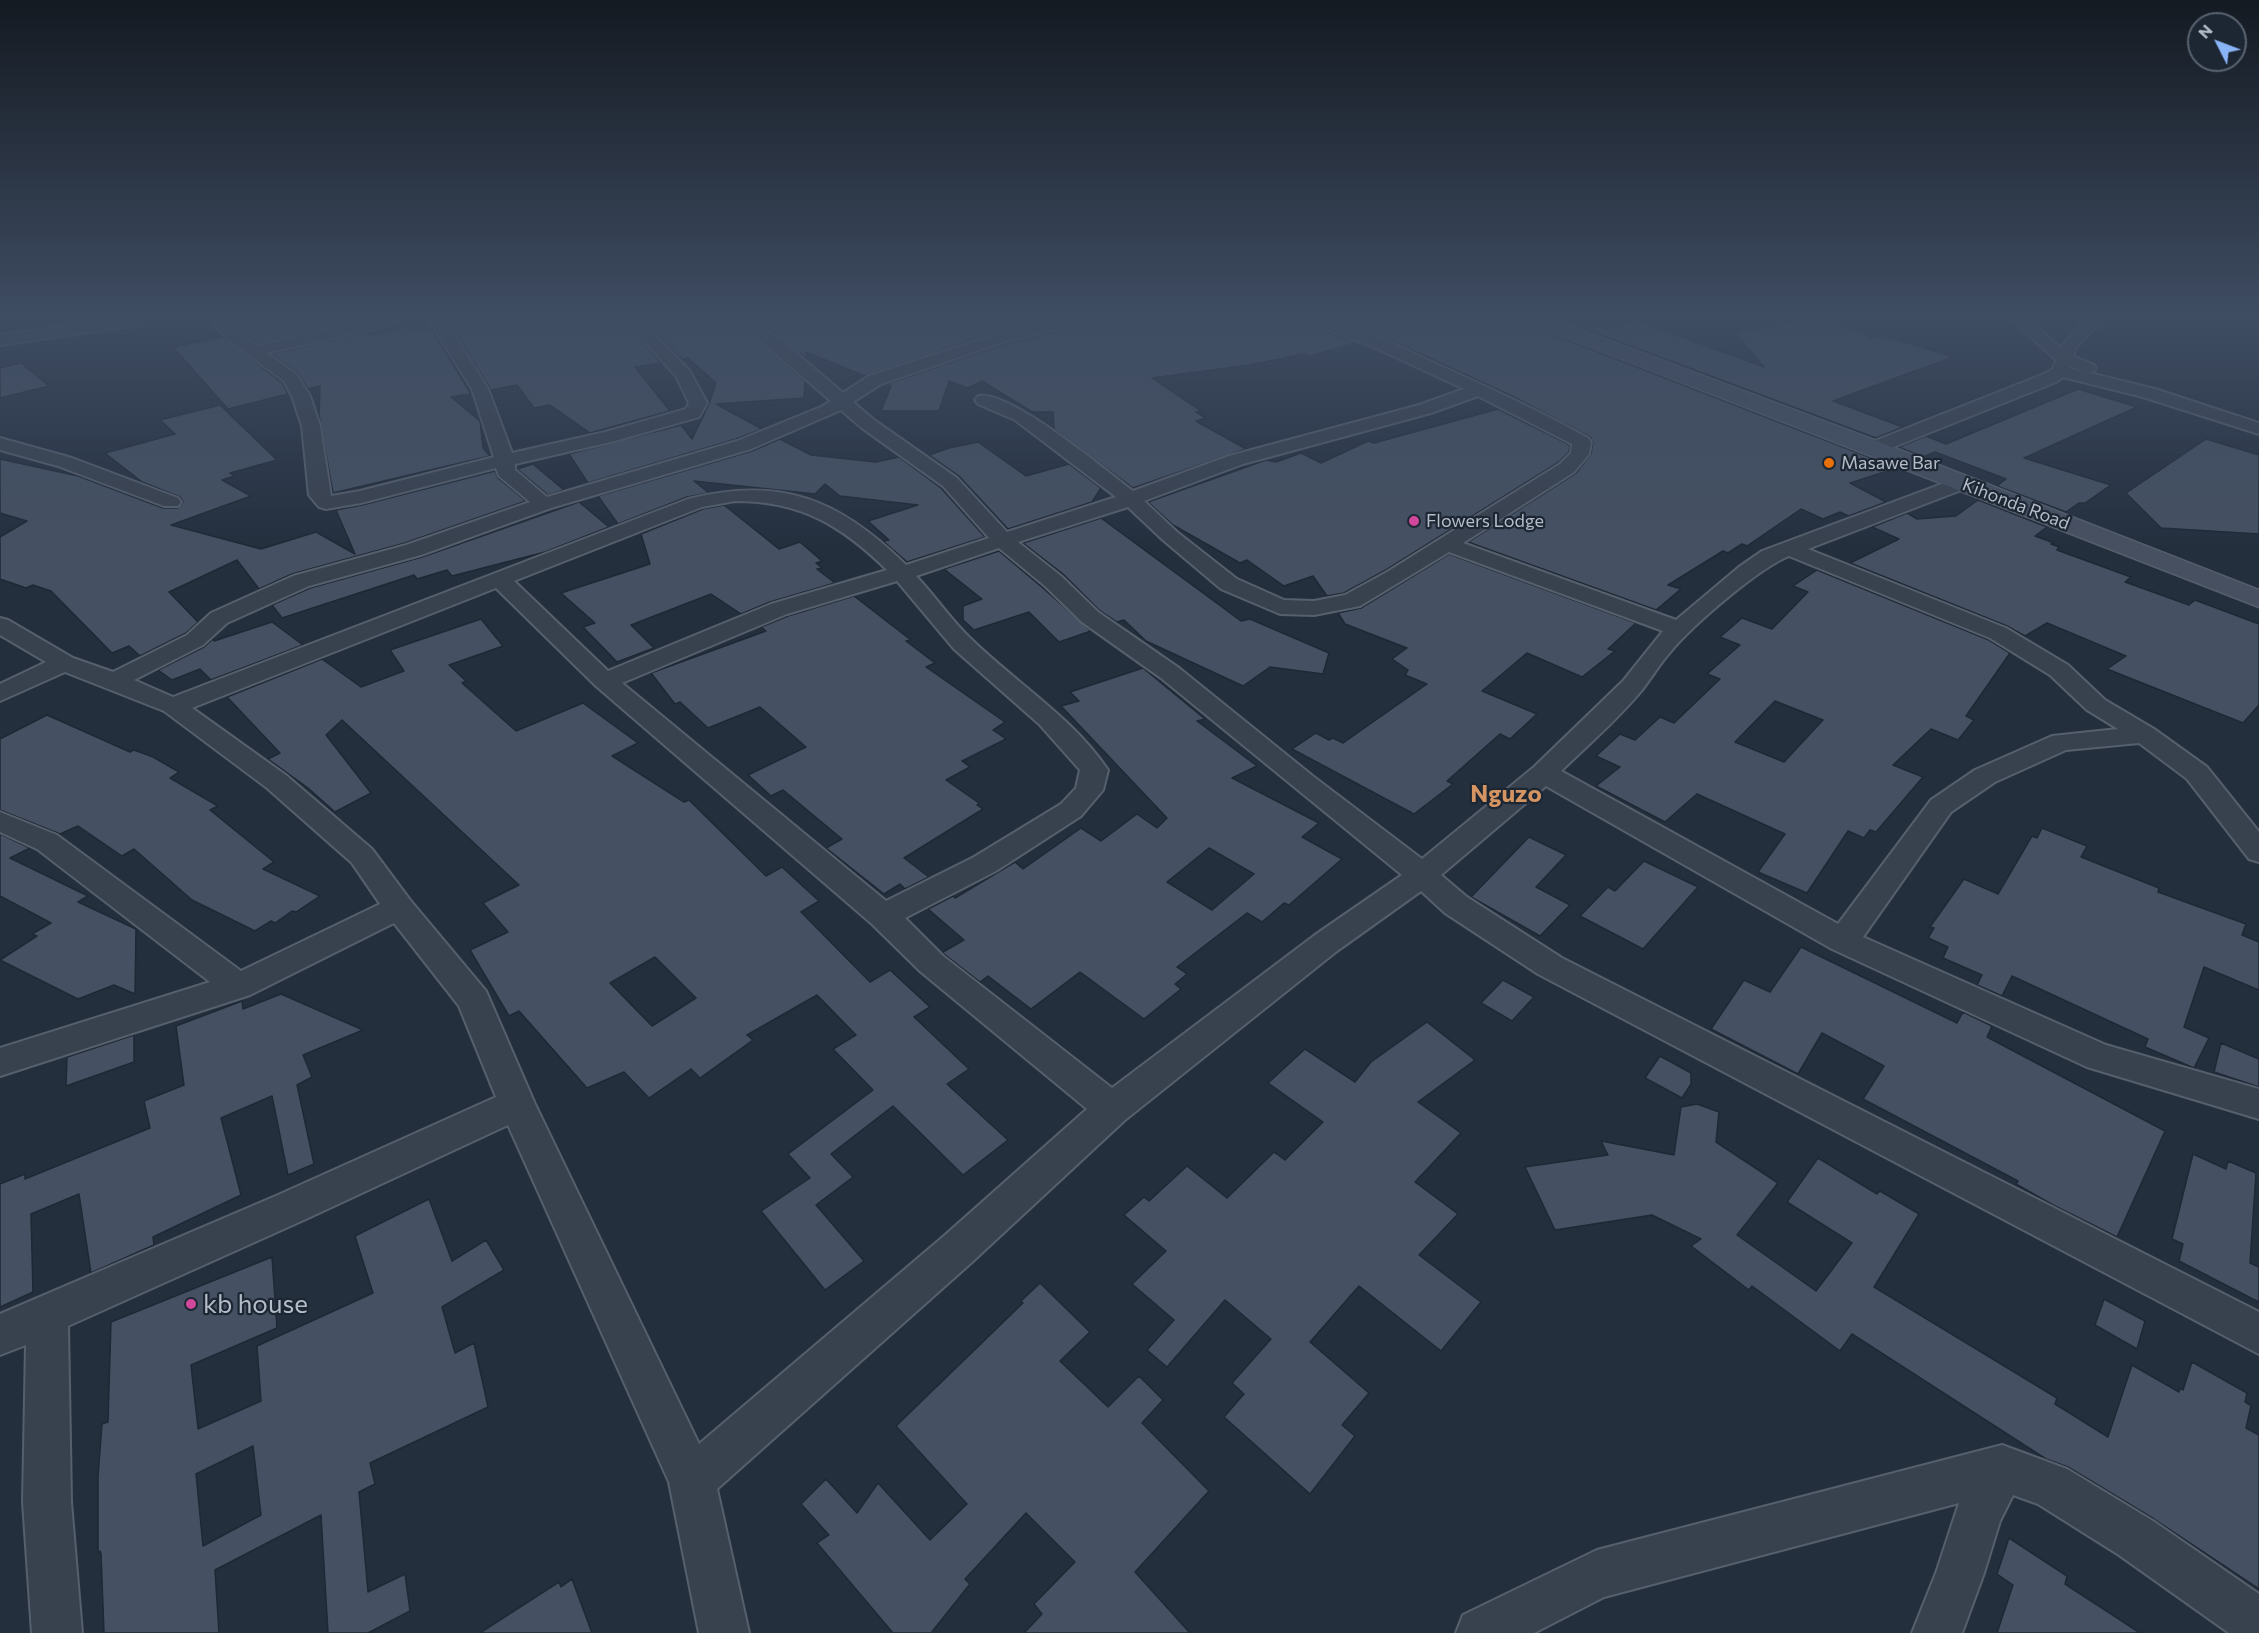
<!DOCTYPE html>
<html>
<head>
<meta charset="utf-8">
<style>
	body { margin:0 }
	#map { position:relative; width:2259px; height:1633px; overflow:hidden; background:#242f3e; font-family:Commissioner,sans-serif }
	canvas { display:block }
	.north { position:absolute; left:2187px; top:12px; width:60px; height:60px; box-sizing:border-box; background:#1d2633; border:2px solid #59626f; border-radius:50%; rotate:312deg; font-size:16px; font-weight:700; line-height:24px; text-align:center; color:#b4bcc9 }
	.north::after { content:''; display:block; margin:auto; width:21px; height:27px; background:#8ab4f8; clip-path:polygon(50% 0,100% 100%,50% 72%,0 100%) }
</style>
</head>
<body>
<div id="map">
<canvas width="2259" height="1633"></canvas>
<div class="north">N</div>
</div>
<script>
const context = document.querySelector('canvas').getContext('2d');
context.lineJoin = 'round';
function fillPath(path, color) {
  context.fillStyle = color;
  context.fill(path, 'evenodd');
}
function stroke(path, color, width, dash) {
  context.strokeStyle = color;
  context.lineWidth = width;
  context.lineCap = dash ? 'butt' : 'round';
  context.setLineDash(dash || []);
  context.stroke(path);
}
function write(font, color, halo, rows, align = 'center') {
  context.font = font + ' Commissioner,sans-serif';
  context.lineWidth = 4.5;
  context.setLineDash([]);
  context.textBaseline = 'middle';
  context.strokeStyle = halo;
  context.fillStyle = color;
  for (const [text, x, y, turn = 0] of rows) {
    context.save();
    context.translate(x, y);
    context.rotate((+turn || 0) * Math.PI / 180);
    context.textAlign = isNaN(turn) ? turn : align;
    if (halo) context.strokeText(text, 0, 0);
    context.fillText(text, 0, 0);
    context.restore();
  }
}
const building = new Path2D(`
	M230,320H351L353,322L257,344Z
	M448,320H623L661,363L635,367L670,411L590,433L550,405L534,408L517,385L491,390Z
	M643,320H734L805,381L804,398L716,404L762,429L736,439L588,483L569,454L681,425L692,439L709,404L716,383L688,358L682,359Z
	M757,320H1048L991,334L865,376L806,352V358Z
	M1087,320H1306L1309,325L1356,343L1310,356L1304,354L1249,365L1152,378L1201,411L1196,412L1206,418L1196,421L1246,449L1133,488L1054,429L1053,412H1032L982,381L968,388L949,381L939,411H881L891,386L887,384L1004,344L1084,325Z
	M1331,320H1425L1429,322L1439,320H1527L1531,326L1897,468L1850,483L1886,502L1849,516L1840,512L1823,519L1801,509L1747,546L1742,544L1728,553L1723,551L1668,585L1681,589L1656,610L1468,542L1576,473L1591,454L1593,442L1590,437L1512,396L1388,339L1356,326Z
	M1808,320H1829L1872,338L1882,335L1953,357L1833,401L1903,427L1876,438L1583,328L1598,325L1608,329L1638,321L1764,367L1734,332Z
	M409,327L413,331L431,328L471,394L451,397L480,421L483,448L490,456L333,493L319,415L320,386L308,389L297,372L271,354L368,332L372,335Z
	M223,337L282,383L288,394L228,409L173,347Z
	M21,363L49,386L0,398V368Z
	M2078,389L2137,407L2024,458L2111,485L2085,503H2079L2066,512L1997,486L2006,479L1935,452L1923,457L1899,447L1926,436L1946,444Z
	M220,405L277,460L230,473L235,476L222,480L251,496L171,525L261,549L316,532L355,554L336,510L362,505L495,471L498,478L526,501L405,543L292,574L259,589L237,560L169,592L198,622L186,633L140,656L129,646L112,653L51,591L33,585L26,588L0,579V537L27,521L0,513V459L78,476L163,508H178L183,502L180,497L142,482L105,453L175,434L160,420Z
	M1498,409L1570,445L1569,452L1559,462L1386,570L1344,593L1327,596L1313,576L1284,586L1247,560L1240,563L1173,525L1148,502L1266,460L1276,462L1301,453L1321,463L1368,441L1374,443Z
	M780,439L811,455L876,462L899,457L941,488L985,537L907,562L883,541L889,540L868,521L918,505L840,496L825,484L815,494L694,481L709,493L687,497L618,524L598,496L752,451Z
	M2206,439L2259,455V534L2161,528L2126,493Z
	M978,442L1026,476L1069,464L1101,488L1092,502L1008,529L959,476L929,455L949,448Z
	M533,464L564,490L548,495L517,469Z
	M1978,500L2047,527L2035,536L2054,543L2051,544L2059,547L2057,550L2131,577L2125,582L2189,605L2195,600L2259,624V705L2243,723L2107,669L2126,656L2047,623L2025,636L2007,626L1850,563L1899,539L1872,527L1907,513L1917,519L1956,516Z
	M579,502L609,527L545,552L452,576L447,570L417,579L414,575L282,618L272,605L310,588L422,557Z
	M724,505L779,549L800,542L822,561L816,563L822,568L817,569L835,583L770,602L741,614L711,594L631,625L654,648L617,662L583,627L595,623L561,593L650,564L641,534L703,509Z
	M1101,518L1241,621L1250,619L1329,653L1323,674L1270,667L1243,686L1146,641L1124,620L1117,622L1099,610L1063,574L1023,543Z
	M999,551L1043,588L1091,631L1059,642L1029,612L974,630L963,620V606L982,599L944,569Z
	M1449,554L1636,623L1608,649L1615,651L1582,677L1527,653L1482,691L1537,714L1510,739L1500,734L1447,781L1453,784L1414,814L1292,749L1316,733L1329,740L1333,738L1343,743L1427,684L1405,675L1408,670L1392,659L1407,648L1345,624L1338,613L1361,608Z
	M1817,570L1989,640L2010,653L1966,716L1974,720L1958,740L1931,729L1893,765L1923,777L1876,832L1870,830L1864,838L1848,831L1807,893L1758,872L1785,834L1697,794L1665,822L1596,786L1620,767L1596,756L1620,734L1635,740L1660,717L1674,723L1720,679L1707,674L1740,645L1720,637L1742,618L1772,629L1808,592L1793,586ZM1775,701L1823,720L1784,762L1735,742Z
	M854,596L911,640L906,641L935,663L926,667L1005,722L993,730L1006,739L962,761L970,767L946,780L979,803L977,805L983,809L904,858L929,877L905,889L900,884L884,894L826,848L842,839L783,790L771,796L748,775L806,747L760,707L708,728L680,702L675,704L651,673L766,631L761,627L788,616Z
	M481,619L503,646L449,665L466,681L462,683L516,731L583,703L638,743L612,756L684,802L689,800L766,876L782,867L819,901L801,912L870,982L890,970L930,1007L914,1017L969,1069L947,1084L1008,1140L963,1175L893,1106L831,1154L853,1177L816,1205L864,1261L825,1290L761,1211L810,1178L788,1154L873,1090L833,1049L856,1035L817,995L747,1035L753,1040L700,1078L691,1069L649,1098L624,1072L587,1088L519,1011L509,1016L470,950L508,932L483,903L519,885L342,720L326,735L371,793L335,812L308,788L268,759L280,753L227,697L322,659L361,687L404,671L390,650ZM655,957L696,998L652,1026L610,983Z
	M272,622L303,645L211,680L200,669L172,680L158,670L204,647L213,639L214,641Z
	M1143,668L1205,719L1197,721L1257,766L1232,778L1319,823L1302,837L1342,859L1289,905L1284,903L1262,922L1247,913L1177,967L1187,974L1175,984L1181,989L1144,1019L1080,972L1031,1009L988,976L980,982L944,954L943,952L964,940L928,909L953,896L955,898L1015,862L1023,869L1081,828L1101,841L1137,814L1157,828L1167,818L1061,706L1079,701L1070,692ZM1209,848L1254,874L1212,910L1167,882Z
	M47,715L130,752L134,750L153,757L179,772L170,778L218,806L210,810L274,862L263,869L320,896L296,912L292,911L275,923L271,921L255,931L192,900L134,849L122,856L78,826L60,834L0,810V739Z
	M2042,828L2087,846L2081,857L2159,888L2158,892L2246,924L2242,935L2259,942V990L2204,967L2184,1027L2209,1038L2194,1068L2145,1047L2148,1039L2012,976L2002,996L1977,985L1982,975L1943,958L1948,947L1928,938L1934,928L1930,927L1964,879L1998,894L2032,836L2037,838Z
	M0,834L30,848L10,858L88,896L78,902L136,929L135,994L114,985L78,999L0,960L37,936L32,934L51,923L0,896Z
	M1529,837L1566,855L1536,887L1570,905L1540,936L1471,897Z
	M1644,861L1698,887L1643,949L1580,916L1608,887L1615,891Z
	M1801,947L1957,1023L1963,1012L1992,1026L1987,1037L2165,1131L2117,1237L2053,1205L2016,1184L2018,1181L1863,1099L1884,1066L1822,1033L1798,1074L1711,1029L1744,980L1770,992Z
	M1503,980L1534,997L1512,1021L1481,1003Z
	M281,994L363,1030L303,1055L312,1077L297,1085L314,1164L288,1175L272,1096L221,1118L241,1195L153,1237L154,1245L91,1273L79,1194L31,1214L33,1292L0,1307V1184L25,1174V1179L150,1128L144,1101L184,1085L176,1026L242,1001L243,1009Z
	M1427,1022L1475,1060L1418,1102L1461,1133L1415,1182L1458,1214L1419,1255L1481,1302L1441,1351L1359,1286L1310,1342L1369,1393L1342,1425L1355,1436L1310,1494L1224,1417L1244,1394L1232,1383L1271,1339L1225,1300L1167,1367L1147,1350L1174,1320L1132,1284L1166,1251L1124,1215L1144,1197L1149,1201L1187,1166L1227,1198L1274,1152L1285,1160L1323,1122L1268,1083L1305,1049L1355,1082L1371,1062Z
	M134,1035V1062L66,1086L67,1057Z
	M2221,1043L2259,1059V1087L2214,1072Z
	M1660,1056L1691,1073V1084L1682,1098L1645,1078Z
	M1697,1104L1719,1112L1716,1142L1778,1183L1737,1235L1816,1291L1852,1243L1787,1202L1818,1158L1877,1194L1880,1191L1919,1214L1874,1287L2057,1398L2055,1404L2108,1437L2132,1365L2179,1392L2180,1388L2183,1390L2192,1362L2247,1393L2245,1402L2251,1406L2246,1428L2259,1435V1589L2154,1519L2068,1467L2046,1459L1852,1334L1840,1351L1752,1286L1749,1290L1691,1246L1701,1239L1652,1215L1555,1230L1525,1167L1608,1155L1601,1141L1674,1155L1681,1107Z
	M2193,1154L2226,1169L2228,1161L2256,1173L2250,1263L2259,1267V1302L2179,1261L2183,1244L2172,1239Z
	M429,1199L452,1261L486,1240L504,1270L442,1307L455,1353L474,1343L488,1407L370,1463L375,1484L359,1492L368,1592L405,1574L410,1611L368,1633H328L321,1515L215,1570L219,1633H104L101,1554L100,1551L98,1553V1477L102,1424L108,1422L111,1322L272,1257L277,1328L191,1365L198,1429L261,1401L257,1346L373,1293L355,1236ZM253,1446L261,1515L203,1546L196,1474Z
	M1040,1283L1090,1332L1060,1361L1108,1407L1139,1376L1163,1400L1142,1423L1209,1491L1135,1572L1190,1633H1024L1042,1614L1034,1604L1075,1562L1026,1513L965,1579L970,1584L931,1633H893L817,1543L829,1535L801,1504L826,1479L857,1513L878,1483L930,1540L967,1504L896,1426L1023,1303L1021,1301Z
	M2104,1299L2145,1321L2137,1349L2095,1325Z
	M2009,1538L2067,1576L2065,1584L2140,1633H1997L2013,1585L1997,1574Z
	M572,1579L592,1633H480L559,1582L561,1587Z`);
fillPath(building, '#455162');
stroke(building, '#1f2835', 1.5);
const street = new Path2D(`
	M106,320H145L138,325L0,345V335Z
	M210,320H226L256,346L370,320H398L391,325L266,353L296,374L310,396L320,426L331,496L360,491L494,457L472,389L429,320H445L488,389L512,453L605,432L686,409L689,403L676,376L625,320H640L689,370L707,403L699,417L615,441L515,464V470L547,497L737,441L821,407L831,401L736,320H753L788,346L843,393L869,376L992,336L1058,320H1085L1083,323L1003,342L881,384L853,402L874,420L957,478L1007,532L1116,497L1015,420L978,404L975,400L978,396C1009,389 1106,471 1133,491L1229,456L1419,405L1464,389L1378,349L1310,323L1308,320C1350,320 1393,344 1432,362C1485,386 1538,410 1588,438L1591,442L1589,454L1574,472L1463,543L1676,620L1739,567L1762,551L1955,479H1969L1972,483L1969,487L1808,549L2006,628L2068,665L2105,700L2154,729L2207,767L2259,832V862L2249,859L2187,779L2139,743L2066,750L1995,782L1951,812L1863,937L2106,1045L2259,1089V1119L2087,1067L1832,949L1546,786L1441,875L1467,897L1562,958L2259,1312V1354L1538,974L1445,913L1421,891L1337,951L1125,1120L972,1262L717,1489L749,1633H699L669,1482L508,1125L306,1219L68,1326L71,1502L82,1633H32L23,1502L26,1345L0,1355V1314L278,1195L496,1097L459,1006L394,923L250,995L0,1076V1048L210,982L37,849L0,832V812L57,835L241,971L380,904L352,863L267,788L164,711L65,672L0,701V684L46,662L0,635V618L8,620L73,658L113,672L187,635L211,613L293,576L406,545L530,502L499,476L496,468L361,503L326,509L319,507L309,495L302,426L292,396L284,381L231,342ZM1478,396L1572,444L1571,453L1560,464L1387,572L1345,595L1314,601L1284,600L1237,579L1177,532L1144,501L1243,464L1431,413ZM841,410L862,428L943,486L989,538L906,565C839,499 781,476 688,499L173,697L134,680L203,645L227,623L309,586L421,555L551,508L751,449ZM735,501C801,501 841,525 887,570L771,604L608,671L514,581L702,507ZM1128,507L1163,540L1221,589L1280,614L1314,615L1360,606L1449,552L1663,631L1623,681L1534,767L1422,859L1314,777L1179,668L1098,612L1061,576L1018,542ZM999,548L1045,586L1082,622L1161,678L1402,875L1315,935L1112,1088L943,956L905,918L996,871L1081,816L1103,790L1108,770C1072,717 1016,683 971,639C951,620 935,596 916,576ZM1789,556L1990,638L2050,675L2087,710L2118,729L2052,736L1975,770L1931,800L1838,924L1561,771C1588,745 1618,719 1642,690C1652,677 1661,662 1672,650C1694,624 1759,568 1789,556ZM897,581L954,649L1039,724L1080,770L1076,788L1061,804L974,857L886,901L622,683L787,614ZM496,588L596,686L872,924L921,972L1087,1109L944,1236L699,1444L535,1104L486,991L410,900L372,849L287,776L192,708Z
	M2012,320H2028L2060,347L2086,320H2102L2076,347L2073,356L2094,365L2096,368L2094,371L2088,373L2070,366L2069,368L2155,389L2259,423V434L2143,397L2063,377L2056,382L1881,452H1867L1865,448L1867,444L2044,374L2053,369L2056,360Z
	M0,438L72,458L178,498L181,502L178,506H164L58,466L0,450Z
	M2002,1445L2067,1469L2153,1521L2259,1594V1633H2229L2119,1555L2038,1504L2013,1495L2000,1521L1984,1573L1962,1633H1912L1936,1573L1959,1503L1604,1597L1534,1633H1456L1463,1615L1597,1550Z`);
const secondary = new Path2D(`
	M1529,320H1554L1882,443L2259,590V607L1532,324Z`);
stroke(street, '#565f6c', 4);
stroke(secondary, '#565f6c', 3);
fillPath(street, '#38414e');
fillPath(secondary, '#465061');
const sky = context.createLinearGradient(0, 0, 0, 549);
sky.addColorStop(0, '#141a22');
sky.addColorStop(0.58, '#3f4d63');
sky.addColorStop(1, '#3f4d6300');
context.fillStyle = sky;
context.fillRect(0, 0, 2259, 549);
for (const [x, y, r, color] of [
	[1829,463,6,"#e8710a"],
	[1414,521,6,"#d1479c"],
	[191,1304,6,"#d1479c"]
]) {
  const dot = new Path2D();
  dot.arc(x, y, r, 0, 2 * Math.PI);
  context.fillStyle = color;
  context.fill(dot);
  stroke(dot, '#1d2633', 2);
}
write('18px', '#b4bcc9', '#1d2633', [
	["Masawe Bar",1841,463],
	["Flowers Lodge",1426,521]
], 'left');
write('18px', '#b4bcc9', '#1d2633', [
	["Kihonda Road",2016,504,21]
]);
write('bold 24px', '#d59563', '#1d2633', [
	["Nguzo",1506,794]
]);
write('26px', '#b4bcc9', '#1d2633', [
	["kb house",203,1304]
], 'left');
</script>
</body>
</html>
